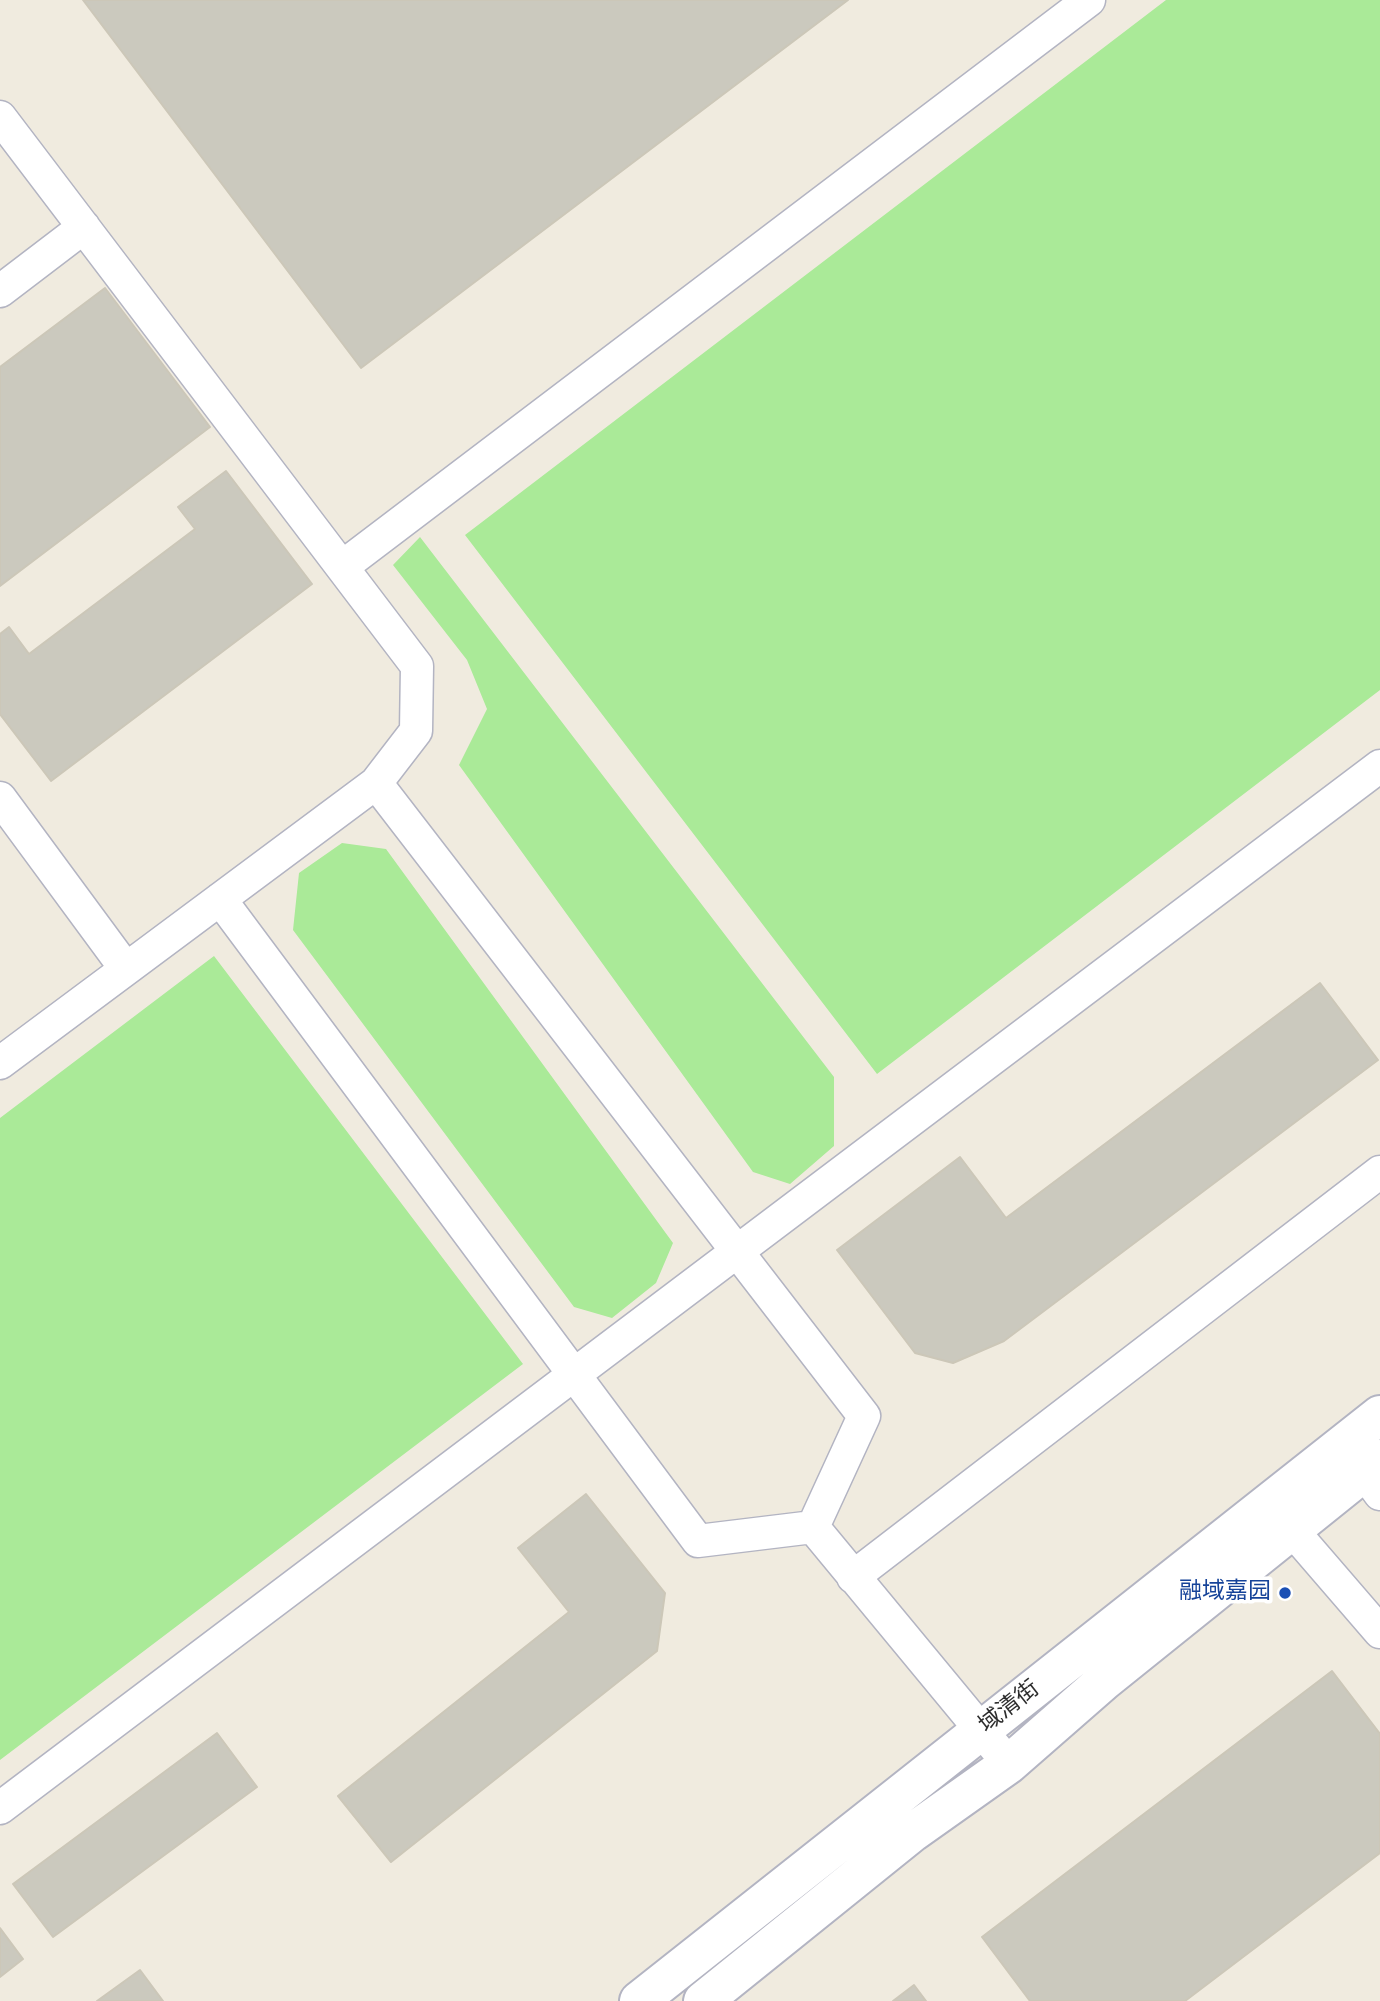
<!DOCTYPE html>
<html>
<head>
<meta charset="utf-8">
<style>
	body { margin:0 }
	canvas { display:block; background:#f0ebdf }
</style>
</head>
<body>
<canvas width="1380" height="2001"></canvas>
<script>
const context = document.querySelector('canvas').getContext('2d');
context.lineJoin = 'round';
function fillPath(path, color) {
  context.fillStyle = color;
  context.fill(path, 'evenodd');
}
function stroke(path, color, width, dash) {
  context.strokeStyle = color;
  context.lineWidth = width;
  context.lineCap = dash ? 'butt' : 'round';
  context.setLineDash(dash || []);
  context.stroke(path);
}
function write(font, color, halo, rows, align = 'center') {
  context.font = font + ' "Source Sans 3","Noto Sans SC",sans-serif';
  context.lineWidth = 7;
  context.setLineDash([]);
  context.textBaseline = 'middle';
  context.strokeStyle = halo;
  context.fillStyle = color;
  for (const [text, x, y, turn = 0] of rows) {
    context.save();
    context.translate(x, y);
    context.rotate((+turn || 0) * Math.PI / 180);
    context.textAlign = isNaN(turn) ? turn : align;
    if (halo) context.strokeText(text, 0, 0);
    context.fillText(text, 0, 0);
    context.restore();
  }
}
fillPath(new Path2D(`
	M1166,0H1380V690L877,1074L465,535Z
	M420,537L834,1077V1146L790,1184L753,1172L459,765L487,709L467,660L393,565Z
	M342,843L386,849L673,1243L656,1283L612,1318L574,1307L293,930L299,873Z
	M214,956L523,1364L0,1760V1118Z`), '#aaea98');
const building = new Path2D(`
	M83,0H848L361,368Z
	M105,288L210,427L0,586V367Z
	M226,471L312,584L51,781L0,714V634L9,627L29,654L195,529L178,507Z
	M1320,983L1378,1060L1004,1341L953,1363L915,1353L837,1250L960,1157L1006,1218Z
	M586,1494L665,1593L657,1651L391,1862L338,1796L569,1612L518,1548Z
	M1332,1671L1380,1734V1853L1185,2001H1030L982,1937Z
	M217,1733L257,1787L53,1937L13,1884Z
	M0,1928L23,1959L0,1977Z
	M140,1970L163,2001H97Z
	M914,1985L926,2001H893Z`);
fillPath(building, '#cbc9be');
stroke(building, '#ccc7b8', 2);
const street = new Path2D(`
	M0,117L417,666L416,731L376,783L0,1063
	M0,291L84,227
	M342,567L1089,0
	M376,783L864,1416L813,1527
	M0,798L126,969
	M220,899L698,1541L813,1527
	M1364,1472L1380,1494
	M813,1527L1009,1764
	M1292,1530L1380,1632
	M853,1577L1380,1172
	M0,1808L1380,766`);
const secondary = new Path2D(`
	M639,2001L1380,1415
	M703,2001L913,1832L1009,1764L1104,1681L1380,1459`);
stroke(street, '#b3b4c2', 35);
stroke(secondary, '#b3b4c2', 42);
stroke(street, '#fff', 32);
stroke(secondary, '#fff', 38);
for (const [x, y, r, color] of [
	[1285,1593,7,"#1a4fb4"]
]) {
  const dot = new Path2D();
  dot.arc(x, y, r, 0, 2 * Math.PI);
  context.fillStyle = color;
  context.fill(dot);
  stroke(dot, '#fff', 2.5);
}
write('23px', '#164399', '#fff', [
	["融域嘉园",1271,1593]
], 'right');
write('23px', '#2e2e2e', '#fff', [
	["域清街",1010,1708,-38]
]);
</script>
</body>
</html>
